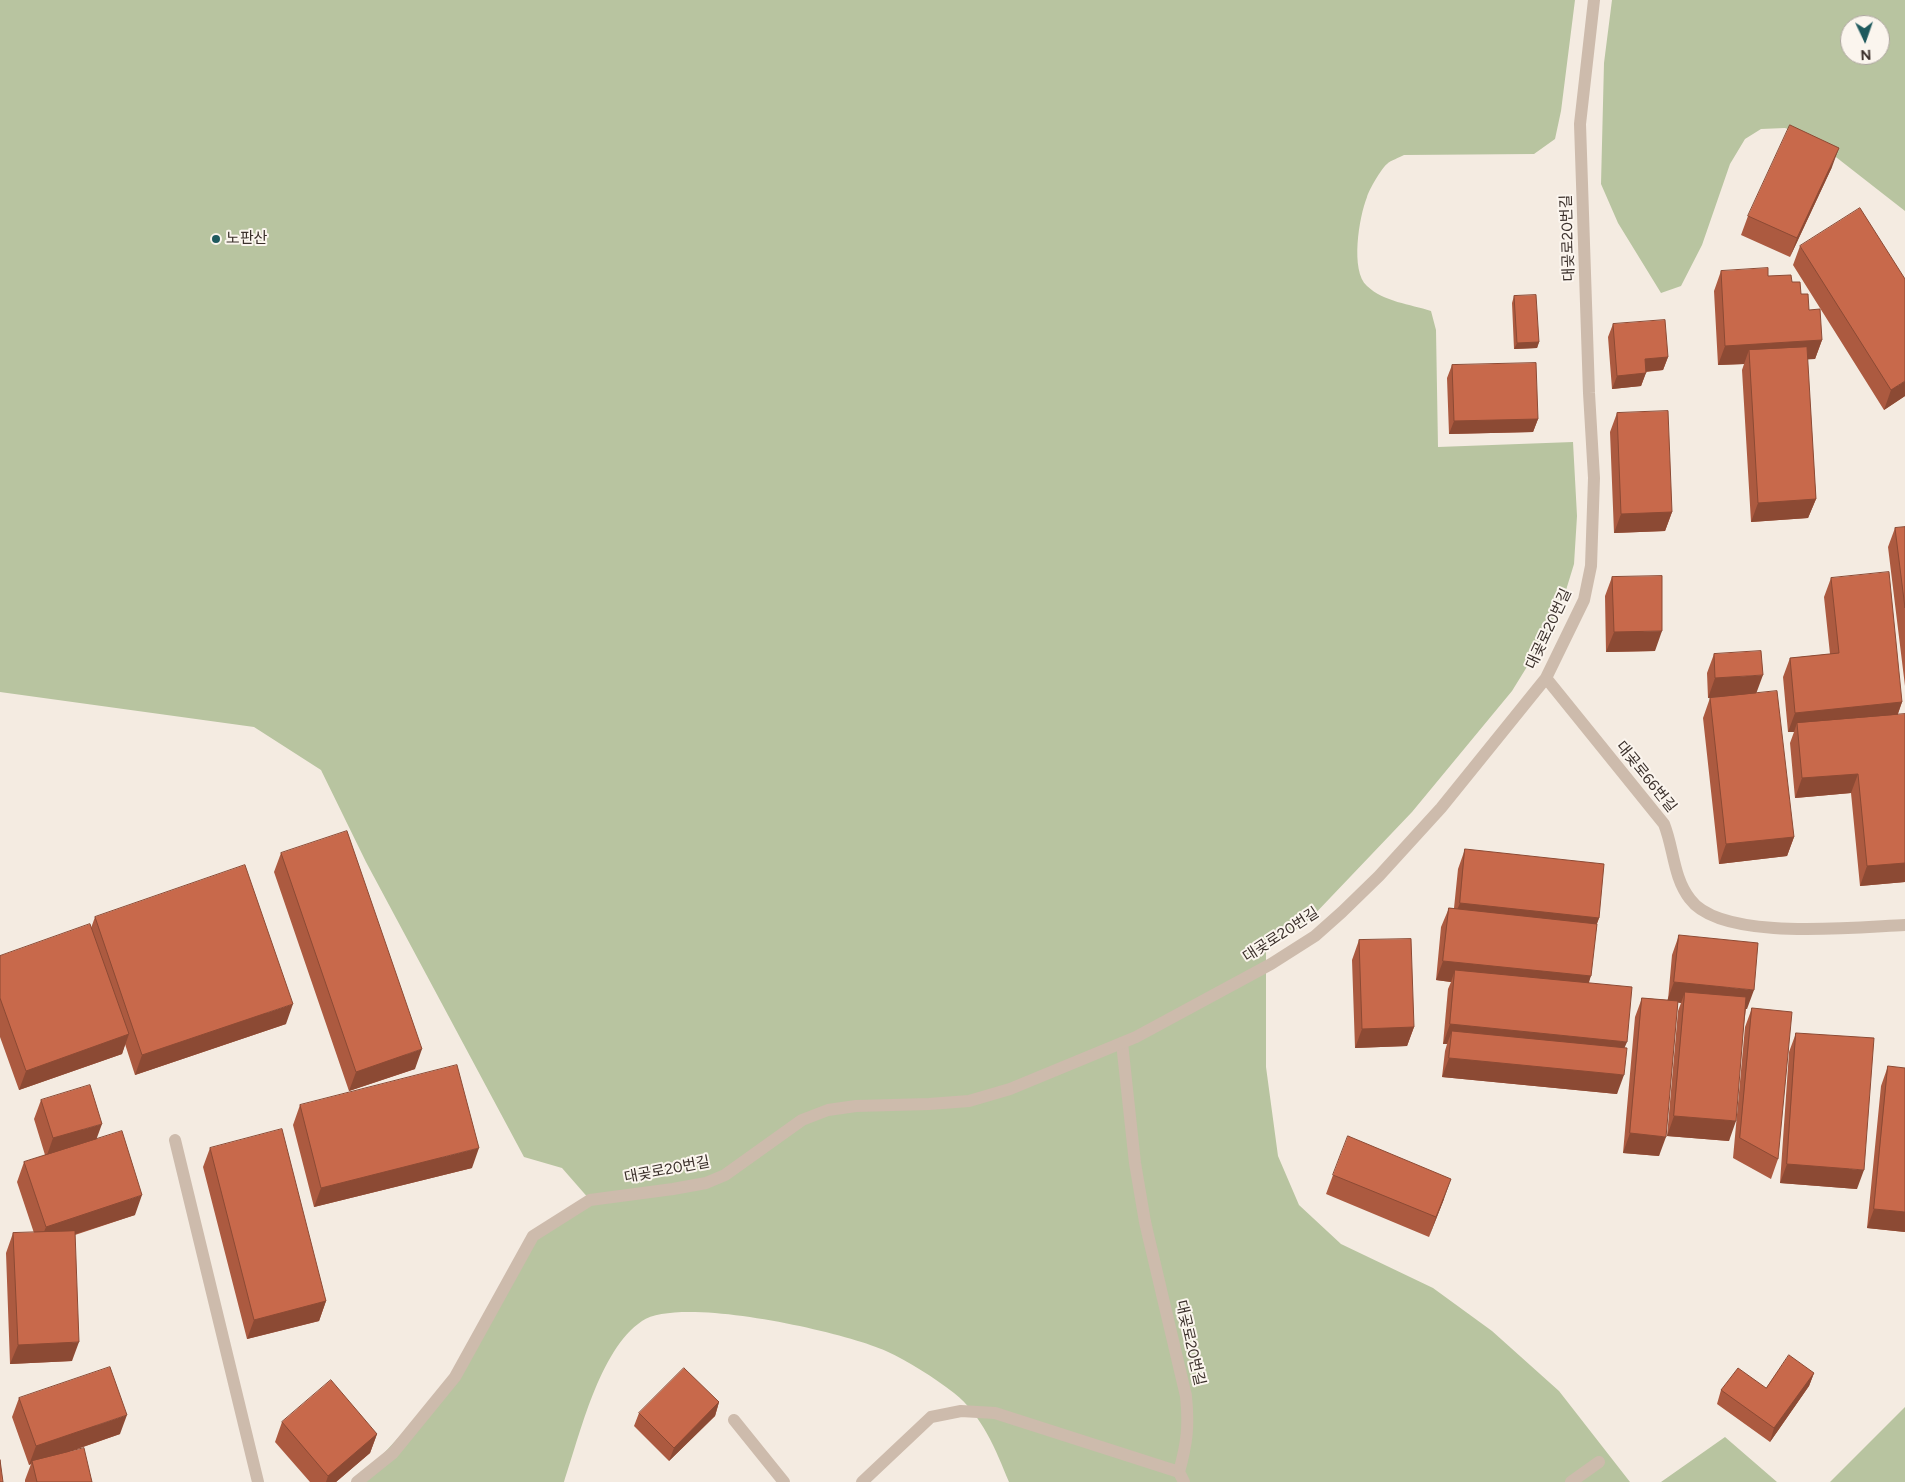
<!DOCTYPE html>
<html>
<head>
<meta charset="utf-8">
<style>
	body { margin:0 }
	#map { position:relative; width:1905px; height:1482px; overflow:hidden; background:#f4ebe1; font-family:Figtree,sans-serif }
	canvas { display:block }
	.north { position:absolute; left:1840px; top:15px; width:50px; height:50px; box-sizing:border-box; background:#fbf5ee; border:1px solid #aea6a0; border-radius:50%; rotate:177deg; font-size:14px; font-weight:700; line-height:20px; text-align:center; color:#3b302b }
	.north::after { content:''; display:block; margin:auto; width:18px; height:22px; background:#1f5a5e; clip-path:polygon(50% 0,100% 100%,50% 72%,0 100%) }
</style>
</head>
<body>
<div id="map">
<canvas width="1905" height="1482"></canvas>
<div class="north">N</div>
</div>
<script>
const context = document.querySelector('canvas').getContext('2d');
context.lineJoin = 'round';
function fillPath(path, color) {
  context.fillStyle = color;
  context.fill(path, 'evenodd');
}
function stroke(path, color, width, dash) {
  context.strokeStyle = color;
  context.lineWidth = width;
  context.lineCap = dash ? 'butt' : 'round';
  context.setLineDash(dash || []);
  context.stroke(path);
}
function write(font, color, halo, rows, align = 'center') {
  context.font = font + ' Figtree,"Noto Sans KR",sans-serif';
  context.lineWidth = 4;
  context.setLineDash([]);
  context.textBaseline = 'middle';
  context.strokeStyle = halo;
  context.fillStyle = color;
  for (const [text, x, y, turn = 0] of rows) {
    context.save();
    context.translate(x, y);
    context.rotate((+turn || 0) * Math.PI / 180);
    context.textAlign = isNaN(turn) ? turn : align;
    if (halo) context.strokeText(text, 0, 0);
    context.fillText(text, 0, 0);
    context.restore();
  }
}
fillPath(new Path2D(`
	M0,0H1575L1561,111L1555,139L1534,154L1404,155C1399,158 1391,160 1387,164C1381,169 1369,190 1367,197C1359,217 1350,271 1367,286C1384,302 1410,304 1431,311L1436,330L1438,447L1573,442L1577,516L1574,564L1563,600L1541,644L1512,691L1412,812L1310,919L1266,952V1067L1278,1156L1299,1205L1341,1244L1433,1288L1492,1331L1559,1391L1630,1482H1009C996,1450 982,1415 954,1393C933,1377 910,1362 886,1351C844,1332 681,1295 642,1321C599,1350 580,1435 564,1482H357L455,1377L533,1236L590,1200L562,1168L524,1157L366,862L321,770L254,727L0,692Z
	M1612,0H1905V211L1809,136L1785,128L1761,129L1745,139L1730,164L1702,245L1681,286L1661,293L1618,223L1601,184L1604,63ZM1850,25H1880V55H1850Z
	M1905,1407V1482H1830Z
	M1725,1437L1777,1482H1661Z`), '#b8c4a0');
stroke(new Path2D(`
	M1122,1043L1135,1163L1145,1222L1186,1396C1189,1426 1187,1443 1179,1472L1184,1482
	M175,1140L258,1482
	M734,1420L784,1482
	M862,1482L931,1417L961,1411L995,1413L1179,1472
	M1571,1482L1599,1462`), '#cdbbac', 12);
stroke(new Path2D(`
	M1546,678L1664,824C1674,849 1673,877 1690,899C1721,942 1856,927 1905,925
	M357,1482L393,1453L455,1377L533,1236L590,1200L673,1189L706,1183L725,1175L802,1120L828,1110L856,1106L929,1104L969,1101L1010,1089L1136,1037L1271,964L1315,936L1342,912L1379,876L1441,808L1546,678L1584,600L1591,566L1594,478L1589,393L1580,124L1594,0`), '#cdbbac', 12);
fillPath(new Path2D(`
	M1832,167L1790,257L1741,235L1748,216Z
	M1800,246L1905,396L1884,410L1793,265Z
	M1721,271L1768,276L1792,282L1801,294L1809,310L1822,340L1815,359H1807L1816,499L1808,518L1751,522L1742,370L1744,364L1718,365L1714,291Z
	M1514,296L1539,342L1537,348L1514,349L1512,303Z
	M1613,324L1668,357L1663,370L1646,372L1641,386L1612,389L1608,337Z
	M1452,365L1538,419L1533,432L1449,434L1447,378Z
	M1617,413L1672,512L1665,531L1614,533L1610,432Z
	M1905,527V686L1888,547L1895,528Z
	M1612,577L1655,651L1606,652L1605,596Z
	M1831,578L1902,702L1898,714L1905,882L1860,886L1851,793L1795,798L1790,743L1794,732H1788L1783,677L1790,658L1830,654L1824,597Z
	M1714,654L1756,693L1794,837L1787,856L1719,864L1703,718L1710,698L1731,696L1708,698L1707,673Z
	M1465,849L1599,918L1597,924L1589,983L1624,1048L1617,1094L1442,1077L1445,1051L1447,1044H1443L1448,989L1451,982L1436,980L1441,927L1449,908H1454L1458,869Z
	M281,853L415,1069L349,1091L274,872Z
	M95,917L286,1024L135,1075L125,1044L122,1054L19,1090L0,1037V956L91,928Z
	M1679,935L1747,1009H1746L1729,1141L1667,1136L1678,1011L1681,1003L1678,1002L1659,1156L1623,1153L1635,1017L1642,998L1668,1000L1672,955Z
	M1359,940L1414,1027L1407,1046L1355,1048L1352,960Z
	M1752,1008L1778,1159L1771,1179L1733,1158L1745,1027Z
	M1796,1033L1857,1189L1780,1183L1789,1052Z
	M1888,1066L1905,1232L1867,1228L1881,1086Z
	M41,1100L97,1139L135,1215L75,1235L72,1361L10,1364L6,1253L13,1233H34L17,1182L24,1162L45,1155L34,1119Z
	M300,1105L472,1168L314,1207L293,1125Z
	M210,1148L326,1301L319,1321L247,1339L203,1167Z
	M1333,1175L1444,1199L1429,1237L1326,1194Z
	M1814,1373L1809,1386L1770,1442L1717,1404L1721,1390L1766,1388Z
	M19,1398L120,1434L69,1452L92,1482H25V1480L31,1464L29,1465L12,1417Z
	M719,1402L715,1416L669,1461L634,1426L639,1413Z
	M282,1422L377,1434L370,1453L336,1482H310L275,1442Z`), '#ac5a40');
fillPath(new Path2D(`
	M1839,148L1832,167L1790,257L1797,238Z
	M1822,340L1815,359L1749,363V350L1744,364L1718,365L1725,346Z
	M1539,342L1537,348L1514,349L1517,343Z
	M1668,357L1663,370L1640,372L1645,359Z
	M1646,373L1641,386L1612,389L1617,376Z
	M1905,381V396L1884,410L1891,390Z
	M1538,419L1533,432L1449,434L1454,421Z
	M1816,499L1808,518L1751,522L1758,503Z
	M1672,512L1665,531L1614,533L1621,514Z
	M1662,631L1655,651L1606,652L1614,632Z
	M1763,675L1756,694L1708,698L1715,678Z
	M1902,702L1895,721L1797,723L1794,732H1788L1795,713Z
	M1858,774L1851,793L1795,798L1802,778Z
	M1794,837L1787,856L1719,864L1726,844Z
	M1905,863V882L1860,886L1867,866Z
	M1460,903L1599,918L1591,938L1452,922Z
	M1443,961L1591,976L1584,996L1455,970L1451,982L1436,980Z
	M1674,982L1754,990L1747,1009L1684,1003L1685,992L1681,1003L1667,1001Z
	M293,1004L286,1024L135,1075L142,1055Z
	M1450,1024L1627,1042L1619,1061L1452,1031L1447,1044H1443Z
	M1414,1027L1407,1046L1355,1048L1362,1029Z
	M129,1034L122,1054L19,1090L26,1071Z
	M422,1049L415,1069L349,1091L356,1072Z
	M1449,1058L1624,1075L1617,1094L1442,1077Z
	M1674,1116L1736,1121L1729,1141L1667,1136Z
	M102,1124L95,1143L46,1158L53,1138Z
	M1630,1133L1666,1137L1659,1156L1623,1153Z
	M479,1148L472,1168L314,1207L321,1188Z
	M1787,1164L1864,1170L1857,1189L1780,1183Z
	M1451,1179L1444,1199L1429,1237L1436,1217Z
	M142,1195L135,1215L38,1246L46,1227Z
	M1874,1209L1905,1212V1232L1867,1228Z
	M326,1301L319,1321L247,1339L254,1320Z
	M79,1342L72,1361L10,1364L18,1345Z
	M1814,1373L1809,1386L1770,1442L1774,1428Z
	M719,1402L715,1416L669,1461L674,1448Z
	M127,1415L120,1434L33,1464L32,1461L31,1464L29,1465L36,1446Z
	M377,1434L370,1453L336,1482H326L328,1476Z`), '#8c4a34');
const building = new Path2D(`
	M1790,125L1839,148L1797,238L1748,216Z
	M1860,208L1905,279V381L1891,390L1800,246Z
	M1768,268V276L1791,275L1792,282H1800L1801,294H1808L1809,310L1820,309L1822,340L1725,346L1721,271Z
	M1536,295L1539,342L1517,343L1514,296Z
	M1665,320L1668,357L1645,359L1646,373L1617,376L1613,324Z
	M1807,347L1816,499L1758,503L1749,350Z
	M1536,363L1538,419L1454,421L1452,365Z
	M1668,411L1672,512L1621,514L1617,413Z
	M1905,527V608L1895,528Z
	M1889,572L1902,702L1795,713L1790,658L1839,653L1831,578Z
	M1662,576V631L1614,632L1612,577Z
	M1761,651L1763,675L1715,678L1714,654Z
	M1777,691L1794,837L1726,844L1710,698Z
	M1905,714V863L1867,866L1858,774L1802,778L1797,723Z
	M347,831L422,1049L356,1072L281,853Z
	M1465,849L1604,864L1599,918L1460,903Z
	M245,865L293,1004L142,1055L95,917Z
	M1449,908L1597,924L1591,976L1443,961Z
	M90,924L129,1034L26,1071L0,998V956Z
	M1679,935L1758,943L1754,990L1674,982Z
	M1411,939L1414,1027L1362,1029L1359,940Z
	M1455,970L1632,987L1627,1042L1450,1024Z
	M1685,992L1746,997L1736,1121L1674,1116Z
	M1642,998L1678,1001L1666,1137L1630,1133Z
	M1752,1008L1792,1012L1778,1159L1740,1138Z
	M1452,1031L1627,1048L1624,1075L1449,1058Z
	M1796,1033L1874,1038L1864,1170L1787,1164Z
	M457,1065L479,1148L321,1188L300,1105Z
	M1888,1066L1905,1068V1212L1874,1209Z
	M90,1085L102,1124L53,1138L41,1100Z
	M282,1129L326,1301L254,1320L210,1148Z
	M122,1131L142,1195L46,1227L24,1162Z
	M1348,1136L1451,1179L1436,1217L1333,1175Z
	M75,1231L79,1342L18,1345L13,1233Z
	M1789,1355L1814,1373L1774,1428L1721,1390L1738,1368L1766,1388Z
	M110,1367L127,1415L36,1446L19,1398Z
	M684,1368L719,1402L674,1448L639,1413Z
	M331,1380L377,1434L328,1476L282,1422Z
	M84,1448L92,1482H37L32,1461Z
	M0,1460L3,1482H0Z`);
fillPath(building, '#c8694b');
stroke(building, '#8c4a34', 1);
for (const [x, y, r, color] of [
	[216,239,5,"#1f5a5e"]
]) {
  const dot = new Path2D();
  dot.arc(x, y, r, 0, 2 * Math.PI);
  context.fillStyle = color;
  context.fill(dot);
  stroke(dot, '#fbf5ee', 2);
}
write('15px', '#3b302b', '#fbf5ee', [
	["대곶로20번길",1568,238,-92],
	["대곶로20번길",1549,629,-65],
	["대곶로66번길",1646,777,51],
	["대곶로20번길",1281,935,-33],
	["대곶로20번길",667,1170,-11],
	["대곶로20번길",1190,1343,77]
]);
write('15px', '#3b302b', '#fbf5ee', [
	["노판산",226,239]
], 'left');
</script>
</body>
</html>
